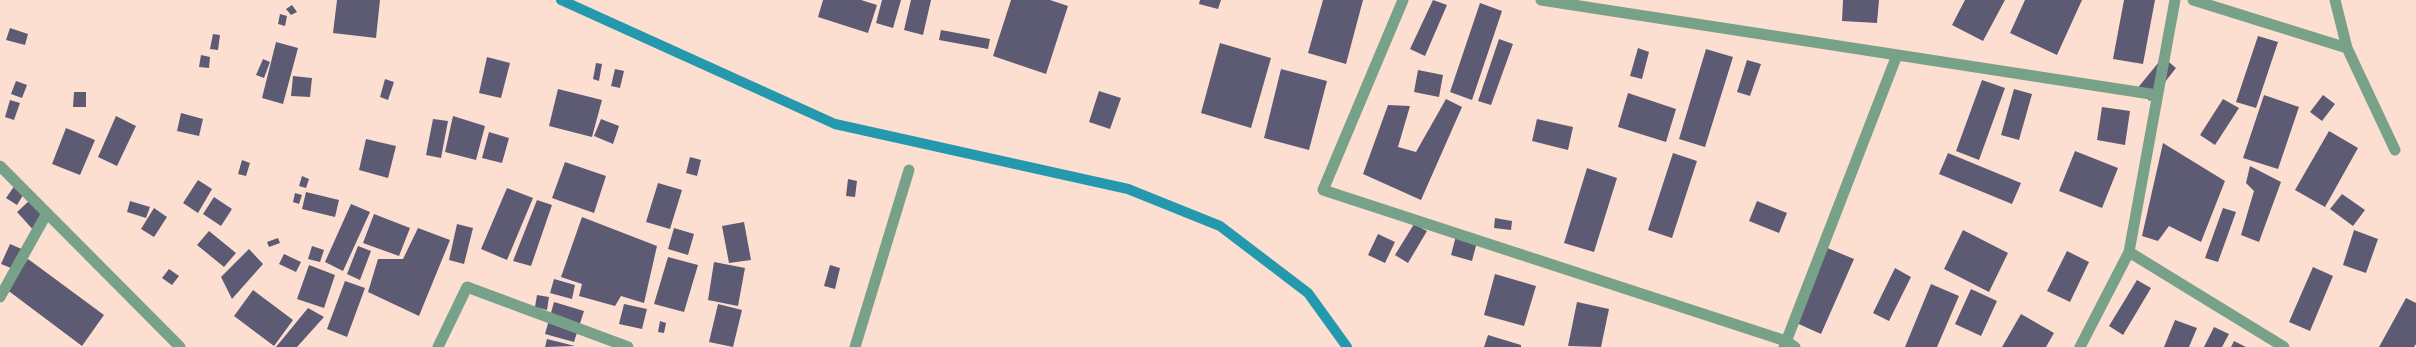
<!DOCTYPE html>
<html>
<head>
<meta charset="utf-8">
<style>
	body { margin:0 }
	canvas { display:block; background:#fddfd2 }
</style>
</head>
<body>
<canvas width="2416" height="347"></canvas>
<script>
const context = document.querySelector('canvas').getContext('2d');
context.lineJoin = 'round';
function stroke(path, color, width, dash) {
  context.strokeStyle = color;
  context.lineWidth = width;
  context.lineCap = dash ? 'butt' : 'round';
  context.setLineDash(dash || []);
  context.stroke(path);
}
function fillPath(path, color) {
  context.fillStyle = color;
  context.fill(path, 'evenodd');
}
stroke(new Path2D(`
	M561,0L835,124L1128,189L1220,226L1308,293L1347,347`), '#2499ae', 10);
fillPath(new Path2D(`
	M337,0H380L376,38L333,33Z
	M823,0H861L877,5L868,33L818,17Z
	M882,0H901L893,28L876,23Z
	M911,0H931L923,35L904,30Z
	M1011,0H1050L1068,6L1046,74L993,56Z
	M1200,0H1221L1218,9L1199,4Z
	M1323,0H1363L1346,64L1308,53Z
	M1433,0L1447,5L1425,56L1410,49Z
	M1843,0H1879L1877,23L1842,21Z
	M1965,0H2005L1983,41L1952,25Z
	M2025,0H2082L2057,55L2010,33Z
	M2124,0H2155L2143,64L2113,59Z
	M1480,3L1502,11L1472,100L1450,92Z
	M292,5L297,12L291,15L286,9Z
	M280,14L287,16L285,26L278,24Z
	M10,28L28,34L25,45L6,40Z
	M941,30L990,39L988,49L939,40Z
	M213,34L220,35L218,50L210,49Z
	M2258,36L2278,42L2256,108L2236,102Z
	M1499,39L1513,44L1491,105L1478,101Z
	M276,42L298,48L283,104L262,98Z
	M1220,43L1271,58L1251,128L1201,113Z
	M1638,48L1649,52L1642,79L1630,76Z
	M1706,49L1733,57L1705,147L1679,139Z
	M201,55L210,57L209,68L199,67Z
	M487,57L510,63L501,98L479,93Z
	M2163,57L2176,68L2150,101L2136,90Z
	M263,59L270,62L264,78L256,75Z
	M1747,60L1761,64L1750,96L1737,92Z
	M596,63L602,64L599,81L593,79Z
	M615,69L624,71L620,88L611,86Z
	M1281,69L1327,81L1309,150L1264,138Z
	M1418,70L1443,75L1439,97L1414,92Z
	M293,76L312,78L310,97L291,96Z
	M385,79L394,82L388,100L380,97Z
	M1982,80L2005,88L1979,160L1956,151Z
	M16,81L27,85L22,98L11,94Z
	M558,89L602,100L592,137L549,126Z
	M2014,89L2032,94L2019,140L2001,135Z
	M1099,91L1121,98L1110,129L1089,122Z
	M74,92H86V107H73Z
	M1628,93L1676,109L1666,142L1618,127Z
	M2264,95L2299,107L2278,169L2243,158Z
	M2323,95L2335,104L2322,121L2310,112Z
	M1446,99L1462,107L1421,200L1363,174L1388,105L1410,106L1398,147L1416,152Z
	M2223,99L2239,108L2215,145L2200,135Z
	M10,100L20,103L14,120L5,117Z
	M2102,107L2130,111L2125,145L2097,140Z
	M181,113L203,119L199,136L177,131Z
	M116,116L136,126L117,166L98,157Z
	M453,116L485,126L476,160L445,152Z
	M433,119L448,121L441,158L426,155Z
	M601,119L619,126L613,144L594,136Z
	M1537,119L1573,127L1568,150L1532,141Z
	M66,128L95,140L80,175L52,164Z
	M2329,131L2358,148L2325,207L2295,190Z
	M489,132L509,138L502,163L482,158Z
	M366,139L396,146L388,178L359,170Z
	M2163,143L2225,181L2201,242L2169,226L2158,241L2142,236Z
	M2075,151L2118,168L2102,208L2059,191Z
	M1673,153L1697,161L1672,238L1648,230Z
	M1948,153L2021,183L2012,204L1939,174Z
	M690,157L701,160L697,176L686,173Z
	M242,160L250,163L246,176L238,174Z
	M565,162L606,176L594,213L552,198Z
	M2250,166L2281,182L2259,242L2241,235L2254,191L2246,183Z
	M1587,168L1617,178L1594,252L1564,243Z
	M302,176L309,179L306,188L299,186Z
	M848,179L857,181L855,197L846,196Z
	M198,180L212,189L198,213L183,203Z
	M658,183L682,190L670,229L646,222Z
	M15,185L25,192L17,205L6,198Z
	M507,188L533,198L507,260L481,249Z
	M306,192L339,200L335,217L302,209Z
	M295,193L302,195L299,204L293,202Z
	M2342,194L2365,210L2353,226L2330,209Z
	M214,197L232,209L221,226L203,214Z
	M30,200L49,221L36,233L17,212Z
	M537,200L552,205L531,266L513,261Z
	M130,201L150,207L146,218L127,212Z
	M1757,201L1787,213L1779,233L1749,221Z
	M351,204L370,212L343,271L325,262Z
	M154,208L167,217L154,237L141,229Z
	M2223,208L2236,212L2218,262L2205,258Z
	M374,214L410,228L399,256L363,243Z
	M582,217L657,246L644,303L621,296L615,306L579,296L582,284L561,277Z
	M1495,218L1512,221L1511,230L1494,228Z
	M744,222L751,260L729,263L722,226Z
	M457,224L473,228L464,264L449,260Z
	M1414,224L1427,231L1408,263L1395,255Z
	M418,228L450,240L419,316L368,292L378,259H403Z
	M674,228L694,234L688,255L668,249Z
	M1963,230L2008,253L1989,292L1944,269Z
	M2354,230L2378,239L2366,273L2343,265Z
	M209,231L236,253L224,267L197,245Z
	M1378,234L1395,242L1385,263L1368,255Z
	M1456,236L1477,242L1472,261L1451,255Z
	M278,238L280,243L269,247L267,242Z
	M10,244L24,250L16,270L1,264Z
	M312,246L324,250L320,262L308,259Z
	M358,246L371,251L360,280L347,274Z
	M1825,247L1854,259L1821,334L1792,321Z
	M249,249L263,264L232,299L221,277Z
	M2067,251L2089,262L2070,302L2047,291Z
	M284,254L301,262L296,272L279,264Z
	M668,257L698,265L684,312L654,304Z
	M28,259L104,315L82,346L6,289Z
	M714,262L745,268L738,306L708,300Z
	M309,265L335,275L324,308L297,299Z
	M830,265L840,268L835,289L824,286Z
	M2313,267L2333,276L2310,331L2289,322Z
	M1895,268L1911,277L1889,321L1873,313Z
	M169,269L179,276L172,285L162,278Z
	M1495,274L1536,286L1524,326L1484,315Z
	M554,279L575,285L572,299L550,293Z
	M2137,280L2151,288L2123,335L2109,326Z
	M345,281L365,288L347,337L327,329Z
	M1931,284L1959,296L1937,347H1905Z
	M1971,289L1997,301L1981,336L1955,324Z
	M253,290L293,320L274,346L234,316Z
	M537,295L549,297L547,310L535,307Z
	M2406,298L2416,303V344L2414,347H2379Z
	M554,302L584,311L574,342L545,334Z
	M1577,302L1609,309L1601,347L1568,346Z
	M624,304L647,309L642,329L619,324Z
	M718,304L742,310L733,347L709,342Z
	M308,308L324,317L297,347H276Z
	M2021,314L2054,333L2046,347H2002Z
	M2175,320L2197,328L2189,347H2164Z
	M660,321L666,323L664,333L658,332Z
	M2214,327L2229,334L2222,347H2204Z
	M1488,335L1521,345V347H1484Z
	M547,339L575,346L545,347Z
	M2234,341L2246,347H2231Z`), '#5d5b73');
stroke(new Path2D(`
	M1403,0L1323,190L1786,341L1795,347
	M1541,0L2157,95
	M2193,0L2347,48
	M2335,0L2347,48L2395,150
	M0,166L180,347
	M2129,252L2284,347
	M0,297L47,213
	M438,347L467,287L628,347
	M855,347L909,170
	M1784,347L1897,55
	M2080,347L2129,252L2175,0`), '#78a189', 11);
</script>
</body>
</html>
